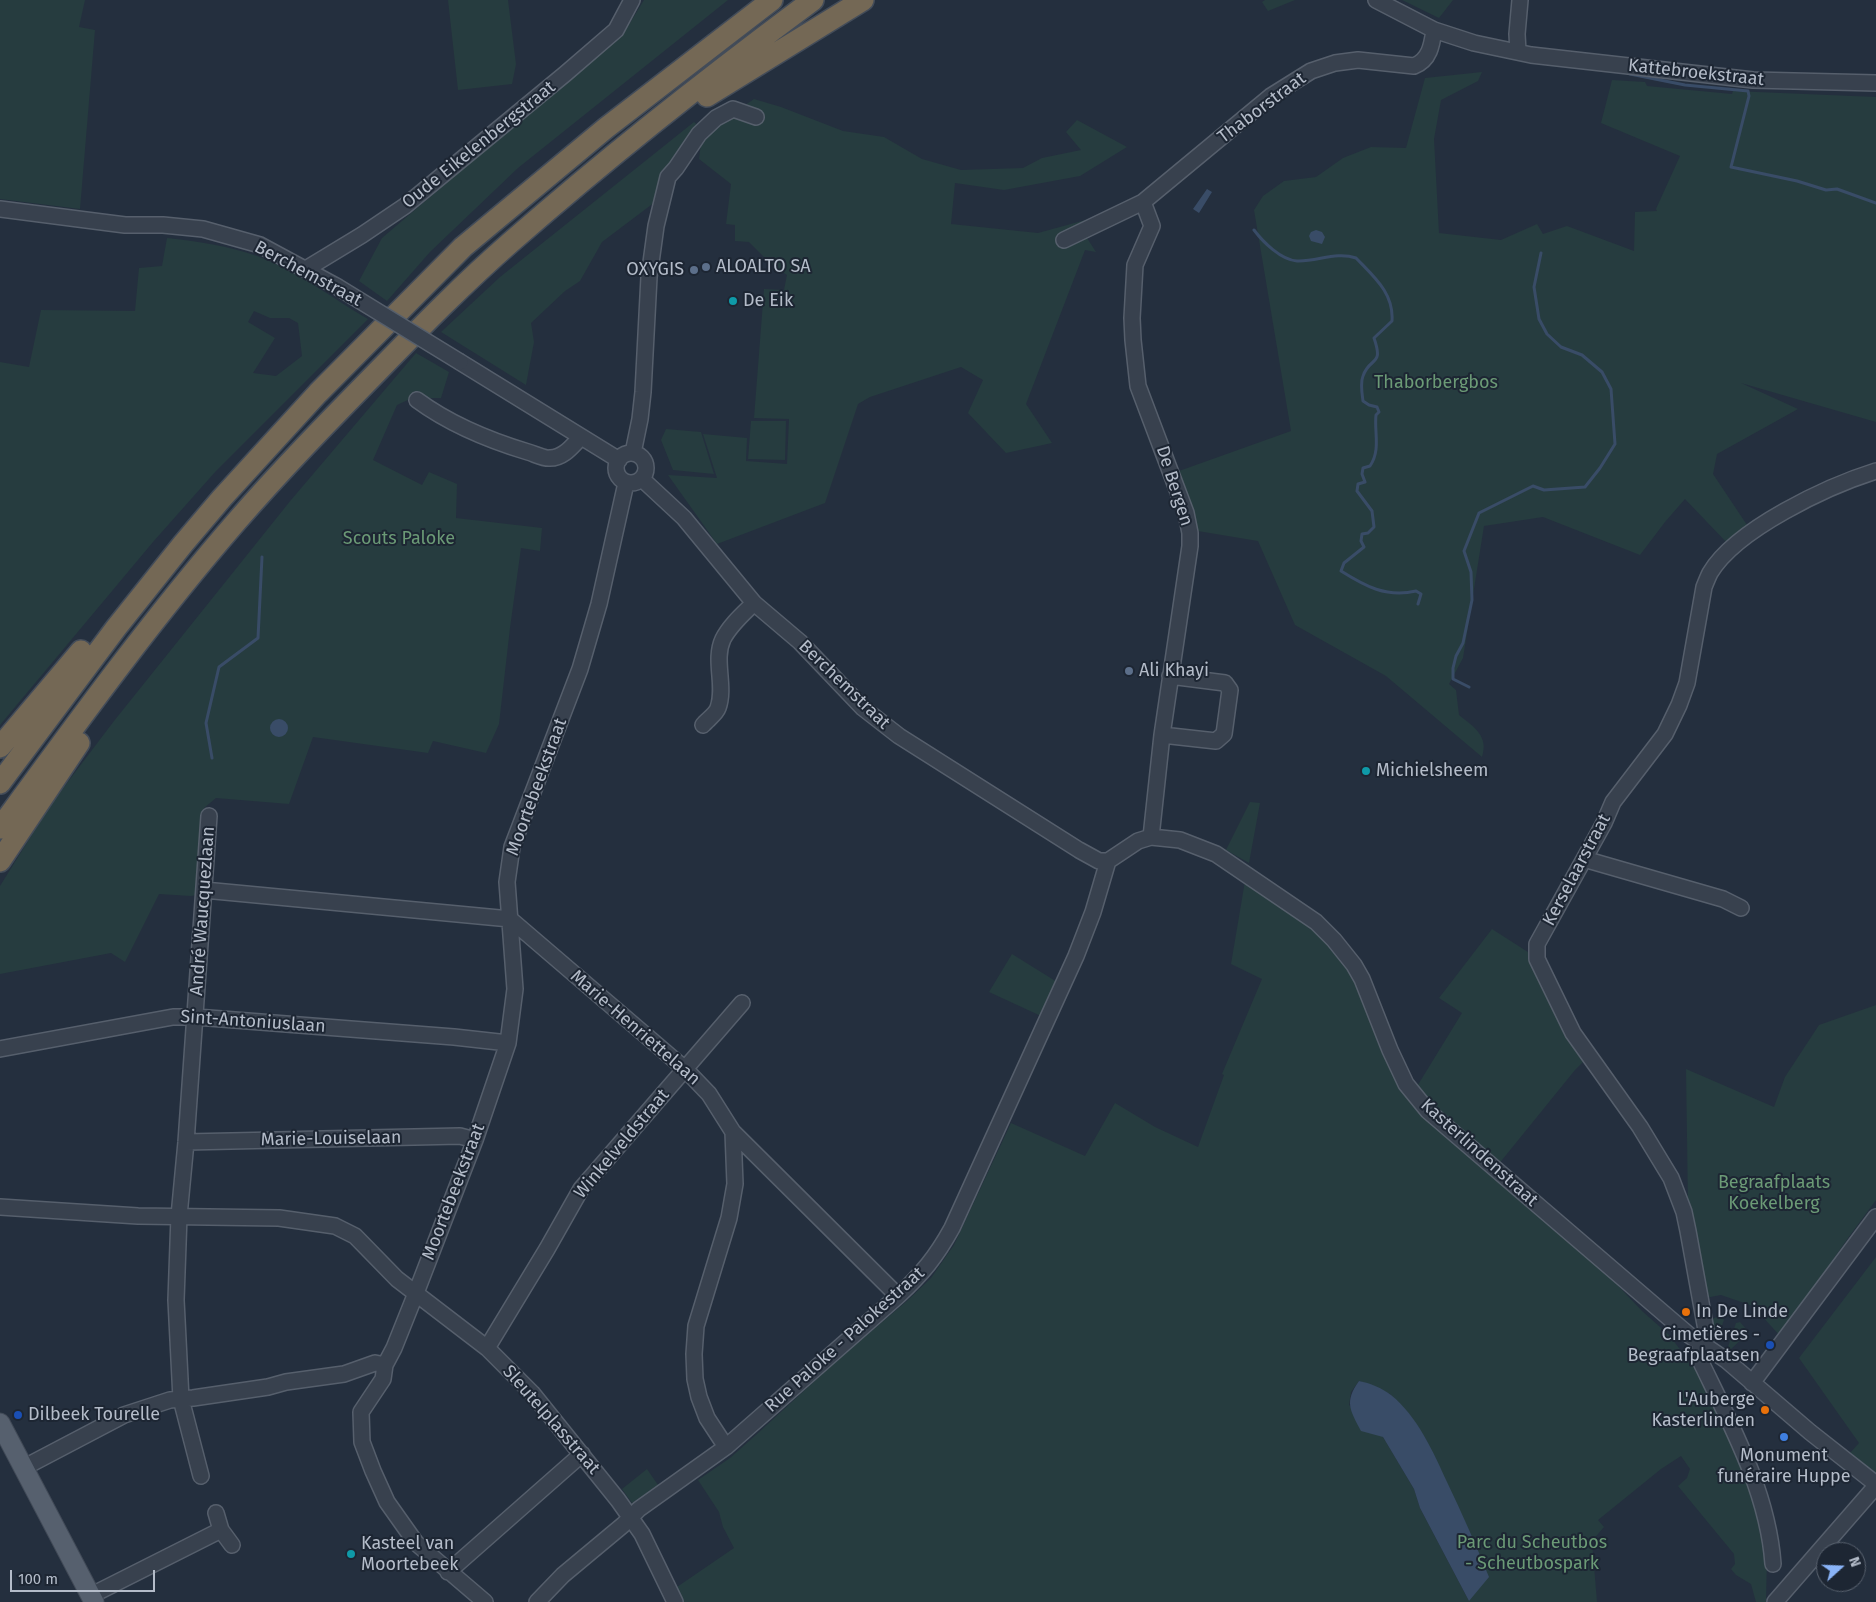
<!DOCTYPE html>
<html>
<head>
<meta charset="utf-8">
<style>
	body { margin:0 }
	#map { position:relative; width:1876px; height:1602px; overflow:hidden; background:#242f3e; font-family:"Fira Sans",sans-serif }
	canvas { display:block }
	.north { position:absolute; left:1816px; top:1542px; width:50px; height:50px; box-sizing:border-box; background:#1d2633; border:1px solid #59626f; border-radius:50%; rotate:70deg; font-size:14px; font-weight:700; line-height:20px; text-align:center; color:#b4bcc9 }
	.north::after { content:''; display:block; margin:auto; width:18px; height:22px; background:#8ab4f8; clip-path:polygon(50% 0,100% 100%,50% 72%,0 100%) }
	.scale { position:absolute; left:10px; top:1570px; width:145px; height:22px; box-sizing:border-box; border:2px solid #b4bcc9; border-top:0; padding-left:6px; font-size:15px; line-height:18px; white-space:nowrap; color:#b4bcc9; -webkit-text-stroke:4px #1d2633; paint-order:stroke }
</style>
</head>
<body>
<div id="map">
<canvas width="1876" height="1602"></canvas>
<div class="north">N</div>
<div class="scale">100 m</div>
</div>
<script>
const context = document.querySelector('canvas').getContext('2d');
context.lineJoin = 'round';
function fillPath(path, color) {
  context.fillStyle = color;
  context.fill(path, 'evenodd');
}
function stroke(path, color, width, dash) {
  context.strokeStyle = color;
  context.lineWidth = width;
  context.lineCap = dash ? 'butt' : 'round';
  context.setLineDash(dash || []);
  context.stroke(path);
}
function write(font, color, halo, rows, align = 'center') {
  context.font = font + ' "Fira Sans",sans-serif';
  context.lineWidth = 4;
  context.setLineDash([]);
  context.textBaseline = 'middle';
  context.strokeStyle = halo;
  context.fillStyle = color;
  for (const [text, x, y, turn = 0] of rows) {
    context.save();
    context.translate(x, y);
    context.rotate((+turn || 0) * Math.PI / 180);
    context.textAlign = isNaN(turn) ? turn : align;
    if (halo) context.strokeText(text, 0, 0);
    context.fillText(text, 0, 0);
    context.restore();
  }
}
fillPath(new Path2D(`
	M0,0H85L79,27L95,30L80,209L0,199Z
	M448,0H508L516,64L512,84L458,90Z
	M644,0H728L518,168L430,252L387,301L359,281L382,238L625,31Z
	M1265,0H1295L1268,11L1262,2Z
	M1402,0H1453L1439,18Z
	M1482,72L1478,81L1441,100L1434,139L1439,233L1501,240L1537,224L1543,234L1567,226L1634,251L1635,212L1657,211L1656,209L1680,156L1601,123L1612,80L1645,82L1647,86L1732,94L1733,91L1876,97V422L1741,383L1798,409L1717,454L1713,474L1749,528L1728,544L1685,499L1665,522L1640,555L1543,517L1484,526L1463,658L1449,684L1456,690L1459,715C1474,727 1489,736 1482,757L1386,676L1295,625L1258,541L1198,531L1179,471L1291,431L1254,210L1263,196L1284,181L1316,177L1343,158L1371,147L1406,148L1425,78Z
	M754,99L781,107L843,131L884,137L922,159L961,170L1023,168L1042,158L1081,150L1066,132L1077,120L1127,147L1080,176L1004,190L955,183L951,224L1038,233L1100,216L1137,210L1110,227L1087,238L1096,252L1085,250L1026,404L1052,443L1006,453L968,413L983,380L961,367L870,397L858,404L825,503L717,544L668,475L717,478L703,434L747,438L746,461L787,464L789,419L754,418L764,289L784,290L787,275L772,265L749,242L735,241V225L726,224L731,184L699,159L702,135Z
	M694,122L700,127L659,199L602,242L580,281L565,291L531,323L534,342L526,385L441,332L500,277Z
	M167,238C197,241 229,246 257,256C297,271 332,298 368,319L216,471L153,542L0,725V362L29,367L41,310L135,311L139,268L162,266ZM254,311L270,318H289L298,323L302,356L276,376L253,373L275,338L248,322Z
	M416,353L449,372L441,398H412L397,405L373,460L422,485L429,472L457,484L456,518L542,528L540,551L521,548L510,628L499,724L486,753L433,741L428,753L313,737L289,804L216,798L204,808L196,895L191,896L159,894L125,962L111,953L0,974V886L51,804L114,721L291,500Z
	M751,421H786L785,460L748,459Z
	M666,429L701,432L714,474L673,470L661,440Z
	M1250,802L1260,803L1249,863L1226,850Z
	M1245,881L1311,927L1340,956L1358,984L1392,1068L1607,1274L1642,1311L1668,1334L1704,1380L1749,1481L1767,1555L1766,1602H1756L1751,1584L1736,1575L1731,1569L1735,1564L1734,1554L1678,1486L1687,1478L1690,1469L1681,1456L1661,1469L1598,1520L1604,1527L1592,1541L1597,1602H680L677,1596V1587L734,1548L723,1527L719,1512L698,1480L730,1458L757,1434L841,1357L907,1301L931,1278L954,1245L1011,1123L1085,1156L1115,1103L1155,1127L1198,1147L1224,1075L1222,1074L1262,979L1231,964ZM1359,1381L1390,1394L1409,1414L1427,1441L1469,1601L1420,1508L1414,1489L1383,1437L1349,1405L1351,1392Z
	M1492,929L1531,954L1584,1061L1575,1070L1498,1165L1447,1122L1416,1088L1462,1013L1439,998Z
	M1012,954L1057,982L1041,1016L989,992Z
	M1876,1005V1200L1848,1238L1780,1336L1753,1306L1721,1295L1705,1298L1688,1206L1686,1069L1774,1107L1785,1077L1819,1025Z
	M1876,1257V1473L1850,1453L1859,1443L1799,1358Z
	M1719,1316L1722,1317L1724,1320L1717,1339L1714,1341C1710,1334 1709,1326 1712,1319Z
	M1740,1322L1747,1330V1334L1730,1350H1727L1736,1323Z
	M647,1469L658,1485L632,1503L622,1489Z`), '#263c3f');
fillPath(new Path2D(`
	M1207,189L1212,192L1199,213L1193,209Z
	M1316,230L1322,232L1325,237L1322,244L1311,241L1309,236L1311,232Z
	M270 728a9 9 0 1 1 18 0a9 9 0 1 1-18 0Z
	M1359,1381C1370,1383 1382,1388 1391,1395C1417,1416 1433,1451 1447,1482C1462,1513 1476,1545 1489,1577L1469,1601L1420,1508L1414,1489L1383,1437L1361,1431C1350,1410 1344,1402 1359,1381Z`), '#394c67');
stroke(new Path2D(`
	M1630,74L1685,85L1748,91L1749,96L1731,167L1797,181L1826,190L1837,189L1876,203
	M1254,230C1263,242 1281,260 1297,261C1317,262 1336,251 1356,258C1374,277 1394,293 1392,321L1374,338C1384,367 1370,356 1363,376C1360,383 1362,393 1363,401L1369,405L1377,407L1379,412L1376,415C1374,432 1381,450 1370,466L1363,468L1362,474L1365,482L1358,484L1357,491L1372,511L1374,527L1368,533L1362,534L1361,541L1364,547L1344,563L1341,571C1365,586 1386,598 1416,591L1421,594L1418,604
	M1469,687L1453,679V668L1456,656L1463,643L1472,600L1471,572L1464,551L1479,513L1533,486L1544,490L1585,487L1600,468L1615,444L1611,389L1602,372L1582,355L1561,347L1547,334L1539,319L1534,287L1541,253
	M212,758L206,723L219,667L258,638L262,557`), '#394c67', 3);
const minor = new Path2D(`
	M1376,0L1434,30L1474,43L1531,55L1753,80L1876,83
	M1518,52L1517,34L1520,0
	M1143,202L1152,226L1135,265L1132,318L1133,340L1138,386L1186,513L1190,533V546L1162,735L1151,837
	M0,209L125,225H163L203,229L260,245L336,286
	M1064,240L1143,202L1271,96L1311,71L1335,63L1358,60L1414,66C1430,60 1432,44 1434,30
	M306,269L362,235L405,206L565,74L616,30L632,0
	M460,362L619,460
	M417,400C451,425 488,440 528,452C535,454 544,459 550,458C564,458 573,445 581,437
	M633,453L640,419L643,392L649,277L656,226L668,177L676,168L699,134L716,118L733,109L756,117
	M616 468a15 15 0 1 1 30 0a15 15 0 1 1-30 0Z
	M642,479L684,518L754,603L800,642L863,708L899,736L1079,850L1099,861H1108
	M703,725C707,720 716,714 718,708C726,686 713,660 723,639C730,625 743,614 754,603
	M1162,735L1216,741L1224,734L1230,690L1225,683L1170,676
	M1584,859L1723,899L1741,908
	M1108,861L1138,841L1151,837L1180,840L1216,854L1316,922L1334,940L1354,965L1362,979L1390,1050L1406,1084L1428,1111L1689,1335L1726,1360L1810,1432L1876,1484
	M204,890L510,919L685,1069L709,1094L733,1132L735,1184L729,1218L696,1326L694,1354L695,1379L699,1397L707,1418L726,1447
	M0,1049L173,1017H196L454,1037L508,1043
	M733,1132L898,1296
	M186,1142L460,1136L475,1140
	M0,1207L138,1216L279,1218L335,1226L355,1236L397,1279L487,1348L532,1393L618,1500L642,1534L675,1602
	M487,1348L547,1249L581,1189L742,1003
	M1752,1383L1876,1217
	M23,1468L124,1415L170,1400L193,1398L268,1387L286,1382L344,1374L375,1363L385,1365
	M201,1476L181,1399L176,1300L179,1216L186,1142L209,816
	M221,1530L232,1545
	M1773,1564C1768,1491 1729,1421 1698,1356L1706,1330L1688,1231L1684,1212L1671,1178L1640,1127L1573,1033L1537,959V944L1604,823L1613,802L1665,734L1679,705L1687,683L1704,587C1706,582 1708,577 1710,573C1736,529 1828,486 1876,471
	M448,1572L582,1454
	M90,1596L221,1530L216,1513
	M485,1602L416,1543L387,1502L373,1471L362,1442L361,1412L383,1379L385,1365L394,1348L416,1293L475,1140L508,1043L515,989L507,882L512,847L580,669L599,604L626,483
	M537,1602L563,1575L623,1525L639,1509L726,1447L898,1296C922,1274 936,1257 952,1228L1076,956L1093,912L1108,861
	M1775,1602L1876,1486`);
const major = new Path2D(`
	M0,1423L94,1602`);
const highway = new Path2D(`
	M707,96L863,0
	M0,747L81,651
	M0,783L116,628L183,544L222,498L318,393L463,247L606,128L772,0
	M0,828C76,724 152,619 236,522C281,470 329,421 377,372C420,328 464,283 511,242C608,157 709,77 813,0
	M0,861L79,743`);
stroke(minor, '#565f6c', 18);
stroke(major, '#414a57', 21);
stroke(highway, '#434c59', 24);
stroke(minor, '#38414e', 15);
stroke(major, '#56606e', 19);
stroke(highway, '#746855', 21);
const minorBridge = new Path2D(`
	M336,286L460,362`);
stroke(minorBridge, '#565f6c', 18, []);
stroke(minorBridge, '#38414e', 15);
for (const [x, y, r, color] of [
	[706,267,5,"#5c6f8a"],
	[694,270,5,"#5c6f8a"],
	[733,301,5,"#0f9aa8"],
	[1129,671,5,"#5c6f8a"],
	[1366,771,5,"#0f9aa8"],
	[1686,1312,5,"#e8710a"],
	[1770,1345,5,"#1a4fb4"],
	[1765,1410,5,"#e8710a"],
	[18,1415,5,"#1a4fb4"],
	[1784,1437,5,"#3f7fe0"],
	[351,1554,5,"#0f9aa8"]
]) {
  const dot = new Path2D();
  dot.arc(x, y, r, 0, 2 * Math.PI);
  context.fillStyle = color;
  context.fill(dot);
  stroke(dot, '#1d2633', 2);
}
write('18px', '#b4bcc9', '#1d2633', [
	["Kattebroekstraat",1696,73,6],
	["Thaborstraat",1262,108,-37],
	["Oude Eikelenbergstraat",479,145,-39],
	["Berchemstraat",308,274,28],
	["De Bergen",1174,486,72],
	["Berchemstraat",844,685,44],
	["Moortebeekstraat",537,787,-70],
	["Kerselaarstraat",1577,870,-62],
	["André Waucquezlaan",203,911,-86],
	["Sint-Antoniuslaan",253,1022,4],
	["Marie-Henriettelaan",635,1028,41],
	["Marie-Louiselaan",331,1139,-1],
	["Winkelveldstraat",622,1144,-50],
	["Kasterlindenstraat",1479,1153,42],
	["Moortebeekstraat",454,1192,-69],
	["Rue Paloke - Palokestraat",845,1340,-42],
	["Sleutelplasstraat",551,1420,49]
]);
write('18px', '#b4bcc9', '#1d2633', [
	["ALOALTO SA",716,267],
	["OXYGIS",684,270,"right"],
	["De Eik",743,301],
	["Ali Khayi",1139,671],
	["Michielsheem",1376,771],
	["In De Linde",1696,1312],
	["Cimetières -",1760,1335,"right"],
	["Begraafplaatsen",1760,1356,"right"],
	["L'Auberge",1755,1400,"right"],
	["Kasterlinden",1755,1421,"right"],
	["Dilbeek Tourelle",28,1415],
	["Monument",1784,1456,"center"],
	["funéraire Huppe",1784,1477,"center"],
	["Kasteel van",361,1544],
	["Moortebeek",361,1565]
], 'left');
write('18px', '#6b9a76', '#1d2633', [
	["Thaborbergbos",1436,383],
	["Scouts Paloke",399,539],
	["Begraafplaats",1774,1183],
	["Koekelberg",1774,1204],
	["Parc du Scheutbos",1532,1543],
	["- Scheutbospark",1532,1564]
]);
</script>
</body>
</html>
